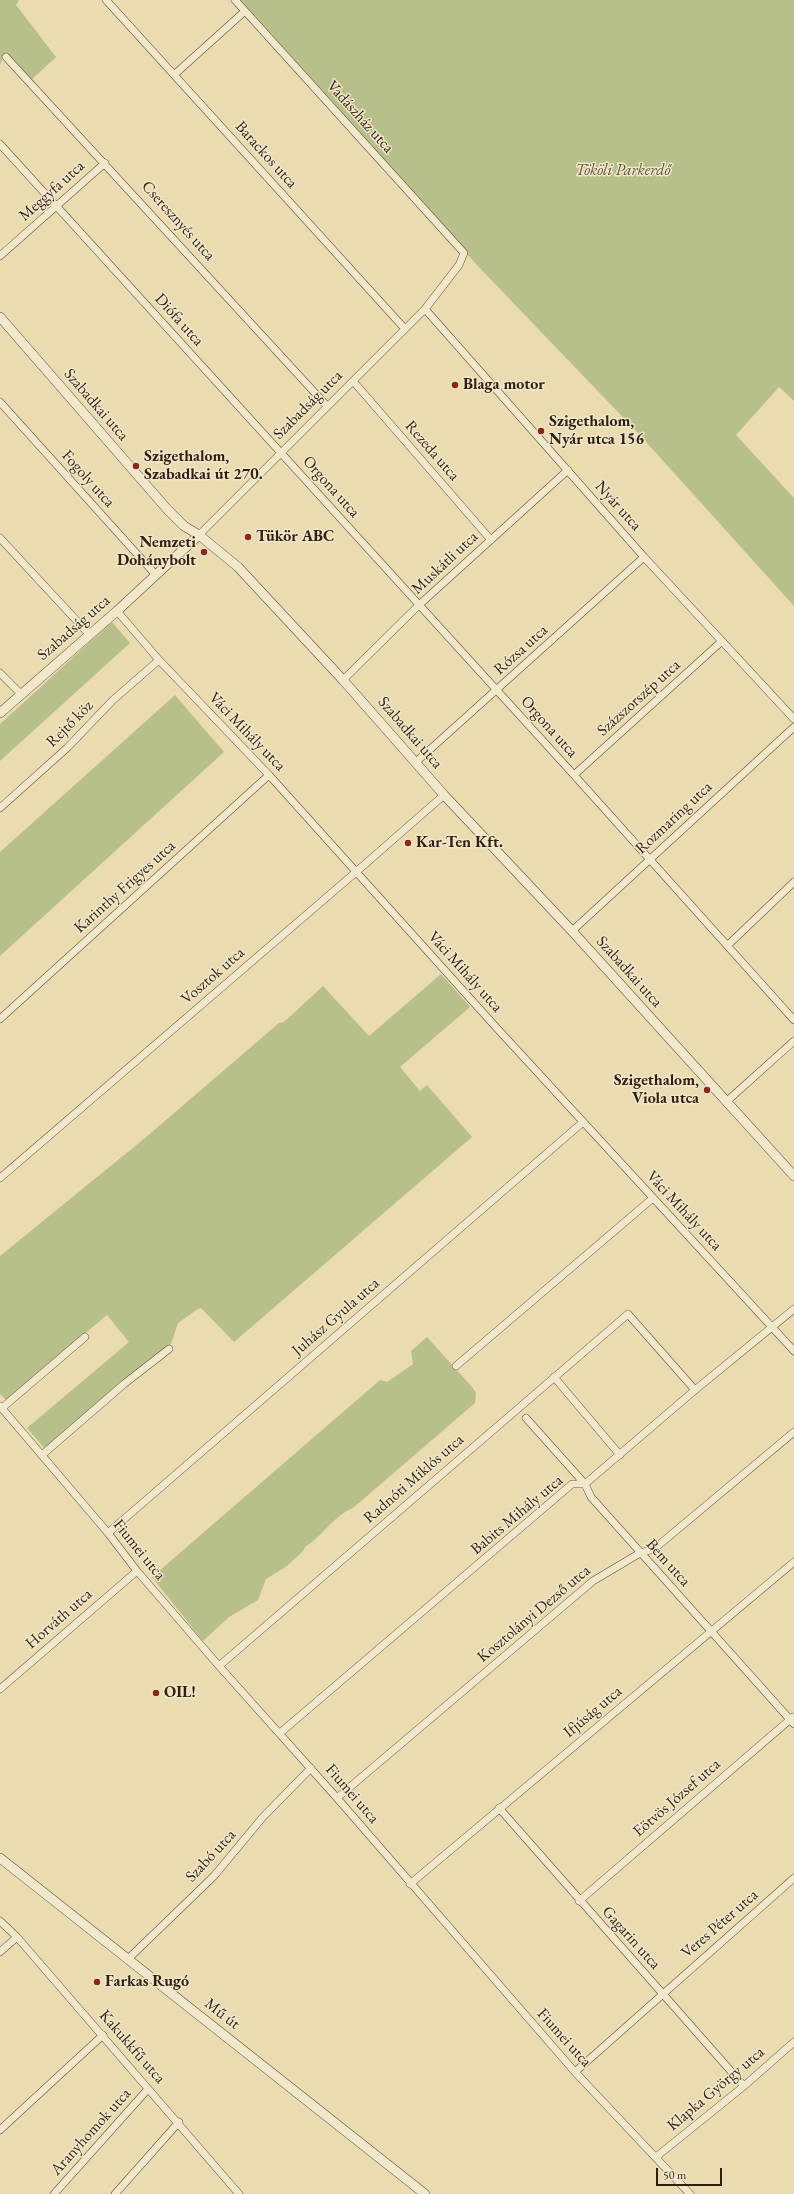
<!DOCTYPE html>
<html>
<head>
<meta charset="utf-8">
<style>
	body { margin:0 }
	#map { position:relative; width:794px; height:2194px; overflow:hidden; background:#eadbb0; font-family:"EB Garamond",serif }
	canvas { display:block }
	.scale { position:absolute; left:656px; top:2168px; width:66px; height:18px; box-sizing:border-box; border:2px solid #321e0c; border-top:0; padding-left:5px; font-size:12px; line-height:14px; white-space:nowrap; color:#321e0c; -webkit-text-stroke:3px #f1e8cc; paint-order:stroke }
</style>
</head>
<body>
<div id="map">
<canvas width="794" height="2194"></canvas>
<div class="scale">50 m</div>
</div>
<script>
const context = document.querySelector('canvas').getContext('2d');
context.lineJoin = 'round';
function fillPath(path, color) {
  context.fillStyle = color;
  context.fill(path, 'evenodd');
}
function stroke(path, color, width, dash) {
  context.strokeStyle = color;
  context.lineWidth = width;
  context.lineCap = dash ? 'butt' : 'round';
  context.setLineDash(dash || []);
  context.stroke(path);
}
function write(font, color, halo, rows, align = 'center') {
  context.font = font + ' "EB Garamond",serif';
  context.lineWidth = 3;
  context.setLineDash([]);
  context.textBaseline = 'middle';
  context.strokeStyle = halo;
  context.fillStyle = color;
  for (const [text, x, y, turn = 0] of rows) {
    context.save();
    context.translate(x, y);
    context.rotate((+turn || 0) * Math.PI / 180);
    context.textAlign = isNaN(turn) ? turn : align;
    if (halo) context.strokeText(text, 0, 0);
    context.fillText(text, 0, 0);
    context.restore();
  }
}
fillPath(new Path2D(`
	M0,0H19L16,5L56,57L28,83L3,57L0,65Z
	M235,0H794V401L779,387L736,435L794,498V606L638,433L476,264Z
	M112,622L130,643L0,761V724Z
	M175,695L224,752L0,956V852Z
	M441,974L470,1007L400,1067L420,1091L427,1085L472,1137L234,1342L201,1308L198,1309L178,1323L171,1344L113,1391L46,1450L27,1428L129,1342L107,1315L6,1400L0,1394V1256L145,1138L279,1023L284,1022L323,986L369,1036Z
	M427,1337L473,1388L476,1393L475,1403L353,1508C332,1517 323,1536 305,1547L303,1551L287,1566L266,1579L258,1600L229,1617L203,1641L152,1577L380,1380L387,1382L413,1364L411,1351Z`), '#b7c08b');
const minor = new Path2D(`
	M106,0L405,329
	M6,57L327,406
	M175,74L245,11
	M0,144L574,775L794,1020
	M0,256L105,163
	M425,309L644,557L794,719
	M353,381L491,540
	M0,402L155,574
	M199,535L425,309L459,265L464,253L235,0
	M0,538L89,634
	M117,611L159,660L269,775L494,1025L794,1351
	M0,673L21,694
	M343,680L419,605L568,470
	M416,762L644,557
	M574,775L722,641
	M0,808L67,748L113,700L159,660
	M572,931L794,727
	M728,945L794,882
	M0,1019L269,775
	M726,1102L794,1041
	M0,1178L356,872L444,795
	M456,1366L653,1198
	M554,1377L620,1455
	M0,1406L108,1533L137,1571L219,1666L337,1798L575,2072L690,2194
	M2,1408L85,1337
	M526,1418L585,1484L591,1497L794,1724
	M42,1455L124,1384L169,1349
	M108,1533L583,1122
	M219,1666L628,1314L695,1390
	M0,1689L137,1571
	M280,1733L572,1484H585L695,1390L794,1309
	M337,1798L593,1581L640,1553L654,1549L794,1432
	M499,1808L744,2086
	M410,1884L794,1562
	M579,1901L793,1717
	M0,1921L17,1937L239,2194
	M0,1952L17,1937
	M128,1959L214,1876L263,1817L311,1768
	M575,2072L794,1878
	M0,2130L103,2035
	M656,2157L744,2086L794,2042
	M54,2194L148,2089
	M115,2194L179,2122`);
const tertiary = new Path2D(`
	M0,317L167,509L184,526L199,535L238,567L343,680L444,795L572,931L794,1176
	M0,713L117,611L199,535
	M0,1858L425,2194`);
stroke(minor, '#604d35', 8);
stroke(tertiary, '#604d35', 10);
stroke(minor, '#f1e8cc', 7);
stroke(tertiary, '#f1e8cc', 9);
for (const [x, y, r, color] of [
	[455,385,4,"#8f2418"],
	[541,431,4,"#8f2418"],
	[136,466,4,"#8f2418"],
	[248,537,4,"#8f2418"],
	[204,552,4,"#8f2418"],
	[408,843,4,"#8f2418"],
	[707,1090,4,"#8f2418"],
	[156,1693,4,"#8f2418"],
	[97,1982,4,"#8f2418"]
]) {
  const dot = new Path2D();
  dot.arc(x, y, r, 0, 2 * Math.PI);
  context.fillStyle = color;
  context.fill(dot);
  stroke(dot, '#f1e8cc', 1.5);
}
write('16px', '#321e0c', '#f1e8cc', [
	["Vadászház utca",360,117,48],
	["Barackos utca",266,155,48],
	["Meggyfa utca",52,191,-42],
	["Cseresznyés utca",178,221,48],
	["Diófa utca",179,320,48],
	["Szabadkai utca",96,405,49],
	["Szabadság utca",308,405,-45],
	["Rezeda utca",432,451,49],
	["Fogoly utca",88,479,48],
	["Orgona utca",331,487,48],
	["Nyár utca",618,506,48],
	["Muskátli utca",445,563,-43],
	["Szabadság utca",74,628,-41],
	["Rózsa utca",521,650,-42],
	["Százszorszép utca",639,698,-42],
	["Rejtő köz",70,724,-45],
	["Orgona utca",549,727,48],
	["Váci Mihály utca",247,732,46],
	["Szabadkai utca",410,733,49],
	["Rozmaring utca",674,818,-43],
	["Karinthy Frigyes utca",125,887,-42],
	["Váci Mihály utca",465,972,48],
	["Szabadkai utca",629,972,48],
	["Vosztok utca",213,976,-41],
	["Váci Mihály utca",684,1211,47],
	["Juhász Gyula utca",336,1317,-41],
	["Radnóti Miklós utca",414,1479,-41],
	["Babits Mihály utca",517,1515,-40],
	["Fiumei utca",139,1550,51],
	["Bem utca",668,1563,48],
	["Kosztolányi Dezső utca",534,1614,-40],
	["Horváth utca",59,1619,-41],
	["Ifjúság utca",593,1712,-40],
	["Fiumei utca",352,1794,49],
	["Eötvös József utca",677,1798,-41],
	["Szabó utca",211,1856,-47],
	["Veres Péter utca",720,1924,-41],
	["Gagarin utca",631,1938,48],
	["Mű út",222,2014,38],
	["Fiumei utca",564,2038,48],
	["Kakukkfű utca",132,2047,49],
	["Klapka György utca",716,2089,-40],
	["Aranyhomok utca",91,2132,-48]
]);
write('italic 16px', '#5a4f32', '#f1e8cc', [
	["Tököli Parkerdő",623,171]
]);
write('bold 16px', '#321e0c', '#f1e8cc', [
	["Blaga motor",463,385],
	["Szigethalom,",549,422],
	["Nyár utca 156",549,440],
	["Szigethalom,",144,457],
	["Szabadkai út 270.",144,475],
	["Tükör ABC",256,537],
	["Nemzeti",196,543,"right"],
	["Dohánybolt",196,561,"right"],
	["Kar-Ten Kft.",416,843],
	["Szigethalom,",699,1081,"right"],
	["Viola utca",699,1099,"right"],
	["OIL!",164,1693],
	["Farkas Rugó",105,1982]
], 'left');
</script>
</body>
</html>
